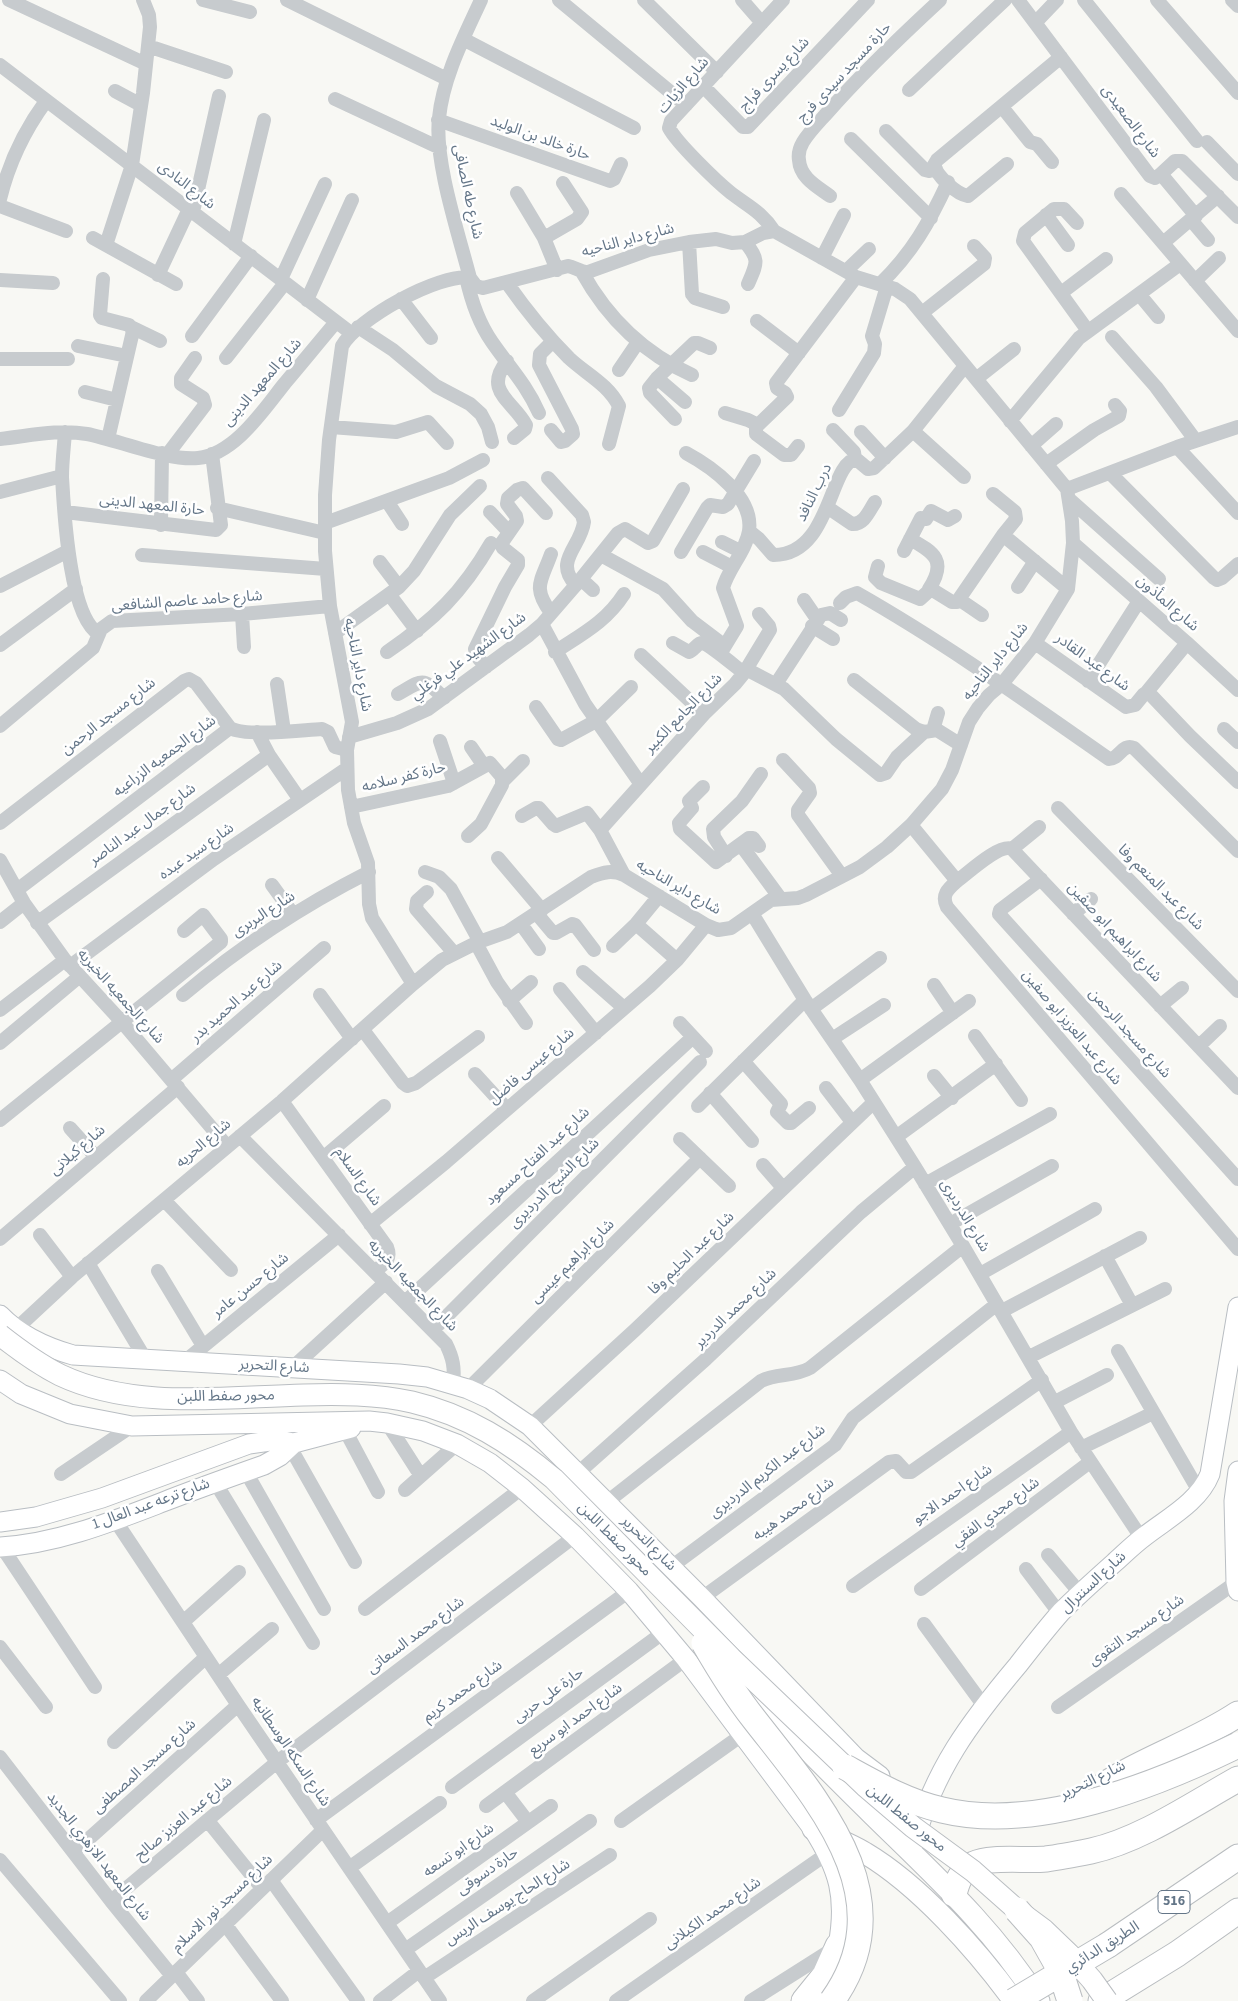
<!DOCTYPE html>
<html>
<head>
<meta charset="utf-8">
<style>
	body { margin:0 }
	canvas { display:block; background:#f8f8f4 }
</style>
</head>
<body>
<canvas width="1238" height="2001"></canvas>
<script>
const context = document.querySelector('canvas').getContext('2d');
context.lineJoin = 'round';
function stroke(path, color, width, dash) {
  context.strokeStyle = color;
  context.lineWidth = width;
  context.lineCap = dash ? 'butt' : 'round';
  context.setLineDash(dash || []);
  context.stroke(path);
}
function write(font, color, halo, rows, align = 'center') {
  context.font = font + ' "Source Sans 3","Noto Sans Arabic",sans-serif';
  context.lineWidth = 5;
  context.setLineDash([]);
  context.textBaseline = 'middle';
  context.strokeStyle = halo;
  context.fillStyle = color;
  for (const [text, x, y, turn = 0] of rows) {
    context.save();
    context.translate(x, y);
    context.rotate((+turn || 0) * Math.PI / 180);
    context.textAlign = isNaN(turn) ? turn : align;
    if (halo) context.strokeText(text, 0, 0);
    context.fillText(text, 0, 0);
    context.restore();
  }
}
const secondary = new Path2D(`
	M0,1315C20,1336 45,1347 73,1355L399,1374L427,1377L468,1389L490,1399L530,1426L702,1598L856,1758L880,1776
	M0,1380L21,1394L70,1414L132,1426L369,1421L387,1423L423,1431L457,1444L490,1463L522,1488L575,1536L629,1591L686,1659L813,1829C839,1870 847,1897 838,1946
	M1238,1471L1234,1501L1236,1582L1238,1591
	M0,1522L36,1517L102,1498L249,1444L277,1440L294,1443L351,1428
	M0,1547C56,1544 111,1522 163,1502C196,1489 230,1477 264,1465L280,1456L294,1443
	M914,1843C934,1770 970,1722 1018,1665C1032,1647 1046,1629 1061,1612C1078,1595 1096,1579 1114,1563C1124,1554 1134,1544 1145,1536C1168,1518 1199,1502 1210,1474L1238,1307`);
const primary = new Path2D(`
	M728,1669C776,1718 824,1767 873,1815C933,1874 994,1929 1039,2001
	M813,1829C830,1836 849,1843 865,1853C919,1885 977,1950 1014,2001`);
const highway = new Path2D(`
	M1079,1804C1126,1763 1187,1748 1238,1714
	M954,1894C957,1882 961,1870 974,1864C990,1856 1026,1861 1046,1859C1061,1857 1076,1854 1091,1851C1141,1840 1193,1804 1238,1779
	M1108,1945L1238,1857
	M804,2001L825,1975L838,1946
	M1101,2001L1177,1954L1238,1911`);
stroke(secondary, '#b9bec3', 21);
stroke(primary, '#babec2', 23);
stroke(highway, '#b9bdc0', 27);
stroke(new Path2D(`
	M9,0L146,64
	M203,0L250,12
	M287,0L447,79
	M559,0L686,105
	M644,0L717,72
	M742,0L762,23
	M1018,0L1150,176L1155,178L1161,174L1196,216
	M1084,0L1197,141
	M1157,0L1238,93
	M1232,0L1238,6
	M1036,22L1057,0
	M463,39L634,128
	M148,46L226,72
	M0,65L351,333
	M703,86L743,127H748L868,0
	M909,90L1005,0
	M115,91L141,105
	M335,99L440,148
	M1002,107L1030,142L1037,144L1052,162
	M438,120L610,181L614,179L621,164
	M886,131L925,170L929,171L936,169
	M851,139L931,218
	M1207,142L1238,174
	M1007,164L968,196C956,194 937,176 934,165L937,160L1061,57
	M1161,174L1175,161H1182L1238,217
	M517,193L544,238L557,270
	M1121,194L1238,331
	M830,196C818,187 800,178 799,160C798,154 800,147 803,142C809,132 819,122 827,113C862,73 901,36 940,0
	M0,199C9,162 24,131 46,101
	M0,206L66,231
	M193,212L219,96
	M1046,215L1068,245
	M1191,220L1208,240
	M1077,223L1064,209H1054L1025,233L1023,241L1088,331
	M774,231L856,277L895,289L910,299L1067,489L1072,521L1073,543L1068,589L1035,643L1002,684L989,695L978,708L969,722L952,770L942,789L911,825L887,847L860,867L806,895L798,898L771,900L731,928L718,930L706,925L624,875C612,870 604,872 591,877L507,932L476,943L442,960L413,984L372,918L369,904L368,863L354,823L348,790L347,750L352,722L330,606L325,551V495L329,440L342,346C357,319 439,273 470,278L476,286L483,288L568,266C575,267 580,272 588,272L649,250L689,242L716,239L732,243L745,242L763,233Z
	M774,231C762,212 748,206 731,193C716,181 677,143 669,128L671,121L783,0
	M93,238L176,284
	M544,238L577,219L582,212L563,183
	M689,242L692,294L695,298L723,307
	M745,242C760,260 757,263 748,284
	M1163,243L1218,196
	M234,244L264,120
	M106,245L132,165L143,93L150,27L149,15L143,0
	M822,258L844,215
	M846,271L869,249
	M582,272C608,319 643,353 692,375
	M158,275L189,209
	M466,277C471,300 478,322 492,342C510,368 526,384 539,413
	M470,278C459,235 434,161 439,118C443,77 464,37 481,0
	M103,279L100,315L102,318L129,325L133,331L108,439
	M281,279L325,184
	M0,280L53,283
	M1195,281L1219,258
	M507,283C526,310 546,335 569,358C586,374 608,384 619,406L609,444
	M880,284C912,253 929,223 948,182
	M1061,293L1106,259
	M1139,294L1158,317
	M401,299L431,338
	M307,300L352,200
	M922,313L984,264L985,258L974,246
	M757,321L799,353
	M131,327L160,341
	M358,327L393,350L436,386L470,404L481,414L488,427L492,442
	M192,336L251,256
	M1112,337L1156,387L1196,441
	M78,346L127,356
	M226,358L285,283
	M0,359H68
	M507,361C483,391 513,401 526,425L525,429L514,438
	M619,370L638,342
	M657,378L685,402
	M976,379L1014,349
	M85,392L117,400
	M839,410L874,353L875,344L872,336L887,286
	M725,413L748,420L756,424V434L784,455H791L798,446
	M675,419L650,393L649,388L657,378L694,343H698L710,348
	M1010,421L1079,338L1180,264
	M331,427L396,432L428,422L447,443
	M756,427L787,397L785,393L777,388L776,383L856,277
	M551,430L561,442L565,441L573,434L572,429L539,365L540,354L553,341
	M833,430L854,452L855,459
	M913,431L964,477
	M65,432C64,447 62,462 62,477C64,511 69,617 99,634
	M861,432L885,458
	M0,439C29,436 58,429 87,434C118,440 168,461 198,458C235,454 264,409 285,383C302,363 319,342 336,322
	M1031,446L1056,424
	M1177,447L1238,513
	M686,453C712,467 754,497 749,531C746,551 728,569 723,588L737,626L720,654
	M167,455L205,405L203,398L181,384V378L195,358
	M1046,464L1094,430L1119,416L1120,411L1115,405
	M1110,473L1214,578L1217,580L1222,578L1238,564
	M548,478L582,515L584,522C581,547 553,561 576,585
	M1067,489L1177,447L1238,427
	M0,492L62,476
	M1069,499L1159,579
	M387,501L402,524
	M827,507L852,524C864,525 869,511 875,502
	M217,508L325,533
	M65,512L216,530L221,525L212,454
	M490,512L509,532
	M325,523L449,478L483,460
	M161,525L162,453
	M749,531L759,539L773,555C831,556 829,463 856,459L868,469L874,468L913,431L965,366
	M1003,535L1068,589
	M910,539C935,553 947,561 929,589
	M722,542L740,551
	M1073,543L1187,643L1238,690
	M904,551L921,518L926,519L931,511L948,520L955,516
	M681,552L707,508L710,505L723,507L728,504L754,461
	M703,552L732,567
	M551,554C541,582 532,587 551,613
	M142,555L326,569
	M601,555L663,589L692,621L725,646
	M380,562L399,587
	M878,566L875,577L881,583L920,599L931,589L952,602H957L1003,535L1016,519L1015,512L993,494
	M581,579L593,590
	M0,586L68,551
	M1018,587L1035,561
	M389,594L417,631
	M804,600L817,619
	M960,600L982,615
	M840,603L846,597L857,593C945,643 1026,701 1109,759C1120,759 1122,743 1134,748L1238,851
	M242,614L244,647
	M542,624L585,704L640,783
	M812,626L833,639
	M335,633L399,587L414,571L450,515L480,486
	M673,643L689,652C693,651 698,643 701,643C708,643 737,668 744,673
	M1035,643L1126,707L1135,705L1144,694H1150L1190,736L1238,782
	M0,645L76,589
	M387,652C434,620 462,593 491,543
	M555,652C582,634 606,622 624,594
	M641,655L704,714
	M486,667L479,659L475,649L505,587L518,565V560L503,548L501,544L517,521L516,516L507,504L508,498L517,490L523,488L546,513
	M746,669L784,689L836,739L880,775L886,773L897,757L924,732
	M854,680L916,729L924,732L937,730L961,745
	M1088,681L1139,601
	M277,684L284,731
	M776,684L821,615L830,613L841,620
	M1146,693L1187,643
	M398,694C424,679 422,677 444,698
	M536,707L558,739L561,740L596,721L631,687
	M0,726L93,648L101,629L112,621L242,614L330,606
	M1224,729L1238,742
	M933,730L938,713
	M257,732L269,755L300,800
	M349,737L397,723L428,709L529,635L542,624L581,579L618,533L625,529L648,543L653,541L683,489
	M440,741L454,783
	M471,747L484,766
	M783,760L809,788L810,793L798,810V815L842,876
	M503,781L523,761
	M703,787L689,801L692,808L679,823L680,829L716,862L749,838H753L759,846
	M351,807L448,786L490,763L502,777V785L481,824L468,836
	M1058,808L1238,991
	M522,816L536,808H539L553,824L556,826L587,813L600,830L624,875
	M0,823L184,681L189,679L196,683L230,728
	M911,825L957,881C948,889 941,895 947,907L1238,1249
	M600,830L704,714L735,684L744,673L770,630L769,626L759,614
	M741,845L780,898
	M1012,849L1039,827
	M726,856L714,837L713,829L742,801L761,774
	M498,858L542,910
	M0,860L24,903L65,960L122,1022L227,1146
	M425,872L439,877L451,889L480,942
	M1041,879L1000,910L999,914L1238,1179
	M957,881C968,873 1000,843 1012,849L1238,1088
	M272,885L293,914
	M17,890L230,728C246,737 301,730 322,729L328,732L335,747L347,750
	M427,892L417,901L416,909L454,953
	M537,914L553,933H556L572,924L575,925L594,950
	M1073,914L1091,899
	M753,915L805,1000L860,1080L915,1167L963,1246L1071,1432L1142,1539
	M0,922L24,903
	M37,923L269,755
	M521,924L539,949
	M636,924L677,960
	M476,943L497,982L526,1023
	M613,946L636,924L659,896
	M70,966L214,859L346,769
	M583,972L624,1008
	M934,985L953,1013
	M560,989L596,1033
	M183,995C241,946 302,906 369,872
	M320,995L352,1039
	M509,1001L531,982
	M1160,1006L1182,988
	M811,1009L880,958
	M0,1010L65,960
	M680,1023L706,1051
	M363,1030L403,1083L407,1086L416,1083L478,1037
	M975,1036L1021,1100
	M832,1039L884,1005
	M0,1043L80,976
	M1199,1046L1220,1026
	M743,1061L781,1104L777,1112L788,1123H791L809,1108
	M475,1074L507,1109
	M934,1076L952,1098
	M171,1080L324,948
	M860,1080L969,1001
	M826,1088L852,1122
	M710,1093L752,1141
	M282,1101L387,1247C392,1260 384,1264 375,1271
	M698,1106L805,1000
	M0,1120L221,942V939L203,915L184,931
	M70,1128L96,1157
	M240,1136L446,1344C453,1358 455,1368 453,1384
	M896,1137L996,1064
	M680,1139L729,1186
	M323,1158L384,1106
	M763,1165L783,1188
	M925,1184L1050,1114
	M164,1200L231,1270
	M370,1224L446,1162L650,986L677,960L706,925
	M950,1224L1052,1166
	M40,1235L72,1277
	M0,1239L178,1087
	M1105,1256L1132,1305
	M88,1263L146,1360
	M158,1271L203,1346
	M980,1274L1095,1209
	M405,1302L693,1037
	M1002,1311L1140,1238
	M16,1329L72,1277L282,1101L413,984
	M433,1330L700,1062
	M1118,1351L1200,1493
	M1029,1357L1165,1289
	M184,1362L339,1235
	M292,1368L386,1282
	M468,1389L700,1158
	M1055,1402L1107,1375
	M387,1423L417,1470
	M530,1426L635,1330L874,1102
	M345,1430L378,1492
	M290,1447L355,1562
	M1081,1448L1153,1413
	M246,1472L324,1609
	M578,1473L706,1359L861,1212L915,1167
	M61,1474L132,1426
	M215,1482L313,1643
	M405,1490L457,1444
	M607,1502L761,1381C777,1373 794,1377 810,1368L963,1246
	M115,1520L238,1705L440,2001
	M2,1547L95,1687
	M1048,1555L1080,1593
	M671,1567L835,1445L853,1418L997,1304
	M1026,1569L1060,1614
	M853,1586L1071,1432
	M921,1589L1090,1462
	M702,1598L889,1462L896,1461L906,1472H911L1042,1380
	M365,1609L522,1488
	M183,1622L239,1572
	M924,1624L984,1706
	M0,1647L46,1707
	M218,1675L272,1629
	M1058,1707L1238,1581
	M114,1742L206,1657
	M0,1757L111,1901L172,1976
	M452,1787L664,1632
	M505,1792L528,1822
	M486,1806L686,1659
	M316,1820L629,1591
	M208,1821L262,1888
	M621,1821L742,1735
	M74,1852L238,1705
	M0,1860L120,2001
	M349,1868L440,1803
	M271,1880L358,2001
	M111,1901L277,1762L575,1536
	M387,1923L551,1806
	M225,1924L282,2001
	M405,1950L590,1821
	M176,1972L198,2001
	M424,1978L610,1855
	M146,2001L323,1830
	M380,2001L419,1971
	M533,2001L650,1919
	M616,2001L828,1853
	M751,2001L833,1949`), '#c7cbce', 14);
stroke(secondary, '#fff', 19);
stroke(primary, '#fff', 21);
stroke(highway, '#fff', 25);
const primaryBridge = new Path2D(`
	M0,1335C19,1350 38,1364 60,1375C134,1410 223,1397 303,1395C339,1394 376,1394 412,1402C467,1415 511,1443 554,1479L731,1658L865,1786L913,1827L973,1871L1017,1910L1044,1930L1069,1954L1092,1980L1107,2001`);
const highwayBridge = new Path2D(`
	M704,1643C719,1669 735,1695 754,1719C816,1799 907,1897 832,2001
	M845,1767C876,1784 907,1802 942,1810C1036,1833 1154,1786 1238,1745
	M1017,1910L1042,1938L1060,1970L1070,2001
	M1014,2001L1108,1945`);
stroke(primaryBridge, '#babec2', 23, []);
stroke(highwayBridge, '#b9bdc0', 27, []);
stroke(primaryBridge, '#fff', 21);
stroke(highwayBridge, '#fff', 25);
for (const [x, y, w] of [
	[1174,1902,32]
]) {
  const box = new Path2D();
  box.roundRect(x - w / 2, y - 11.5, w, 23, 4);
  context.fillStyle = '#fff';
  context.fill(box);
  stroke(box, '#647688', 1);
}
write('bold 14px', '#647688', null, [
	["516",1174,1902]
]);
write('15px', '#647688', '#fff', [
	["حارة مسجد سيدى فرج",845,73,-47],
	["شارع يسرى فراج",775,75,-47],
	["شارع الزيات",684,86,-49],
	["شارع الصعيدى",1130,122,53],
	["حارة خالد بن الوليد",540,139,20],
	["شارع النادى",186,186,38],
	["شارع طه الصافى",467,192,78],
	["شارع داير الناحيه",628,241,-15],
	["شارع المعهد الدينى",263,383,-49],
	["درب النافد",815,493,-64],
	["حارة المعهد الدينى",152,506,6],
	["شارع حامد عاصم الشافعى",187,602,-4],
	["شارع المأذون",1167,604,41],
	["شارع الشهيد علي فرغلي",469,657,-36],
	["شارع داير الناحيه",996,662,-51],
	["شارع عبد القادر",1092,663,36],
	["شارع داير الناحيه",357,665,79],
	["شارع الجامع الكبير",684,714,-46],
	["شارع مسجد الرحمن",109,717,-38],
	["شارع الجمعيه الزراعيه",165,757,-37],
	["حارة كفر سلامه",404,778,-14],
	["شارع جمال عبد الناصر",143,825,-36],
	["شارع سيد عبده",197,852,-35],
	["شارع داير الناحيه",678,888,30],
	["شارع عبد المنعم وفا",1160,888,45],
	["شارع البربرى",264,915,-33],
	["شارع ابراهيم ابو صفين",1114,933,47],
	["شارع الجمعيه الخيريه",120,997,48],
	["شارع عبد الحميد بدر",237,1002,-41],
	["شارع عبد العزيز ابو صفين",1071,1028,50],
	["شارع مسجد الرحمن",1129,1034,48],
	["شارع عيسى فاضل",532,1067,-41],
	["شارع الحريه",204,1144,-40],
	["شارع كيلانى",78,1151,-41],
	["شارع عبد الفتاح مسعود",538,1157,-43],
	["شارع السلام",357,1177,54],
	["شارع الشيخ الدرديرى",555,1184,-45],
	["شارع الدرديرى",964,1216,59],
	["شارع عبد الحليم وفا",692,1254,-44],
	["شارع ابراهيم عيسى",573,1262,-45],
	["شارع حسن عامر",251,1286,-39],
	["شارع الجمعيه الخيريه",412,1286,46],
	["شارع محمد الدردير",736,1309,-44],
	["شارع التحرير",274,1367,3],
	["محور صفط اللبن",226,1397,-1],
	["شارع عبد الكريم الدرديرى",768,1472,-38],
	["شارع احمد الاجو",953,1495,-35],
	["شارع ترعه عبد العال 1",151,1505,-20],
	["شارع محمد هيبه",794,1510,-36],
	["شارع مجدي الفقي",996,1513,-37],
	["محور صفط اللبن",614,1540,45],
	["شارع التحرير",648,1544,45],
	["شارع السنترال",1094,1583,-43],
	["شارع مسجد التقوى",1137,1631,-35],
	["شارع محمد السعاتى",416,1636,-37],
	["شارع محمد كريم",463,1692,-36],
	["حارة على حربى",549,1696,-36],
	["شارع احمد ابو سريع",576,1720,-36],
	["شارع السكه الوسطانيه",290,1752,56],
	["شارع مسجد المصطفى",145,1767,-42],
	["شارع التحرير",1093,1781,-26],
	["شارع عبد العزيز صالح",184,1819,-40],
	["محور صفط اللبن",906,1819,39],
	["شارع ابو تسعه",459,1851,-35],
	["شارع المعهد الازهري الجديد",98,1857,52],
	["حارة دسوقى",488,1872,-35],
	["شارع الحاج يوسف الريس",508,1903,-33],
	["شارع مسجد نور الاسلام",223,1904,-44],
	["شارع محمد الكيلانى",713,1914,-35],
	["الطريق الدائري",1103,1948,-32]
]);
</script>
</body>
</html>
